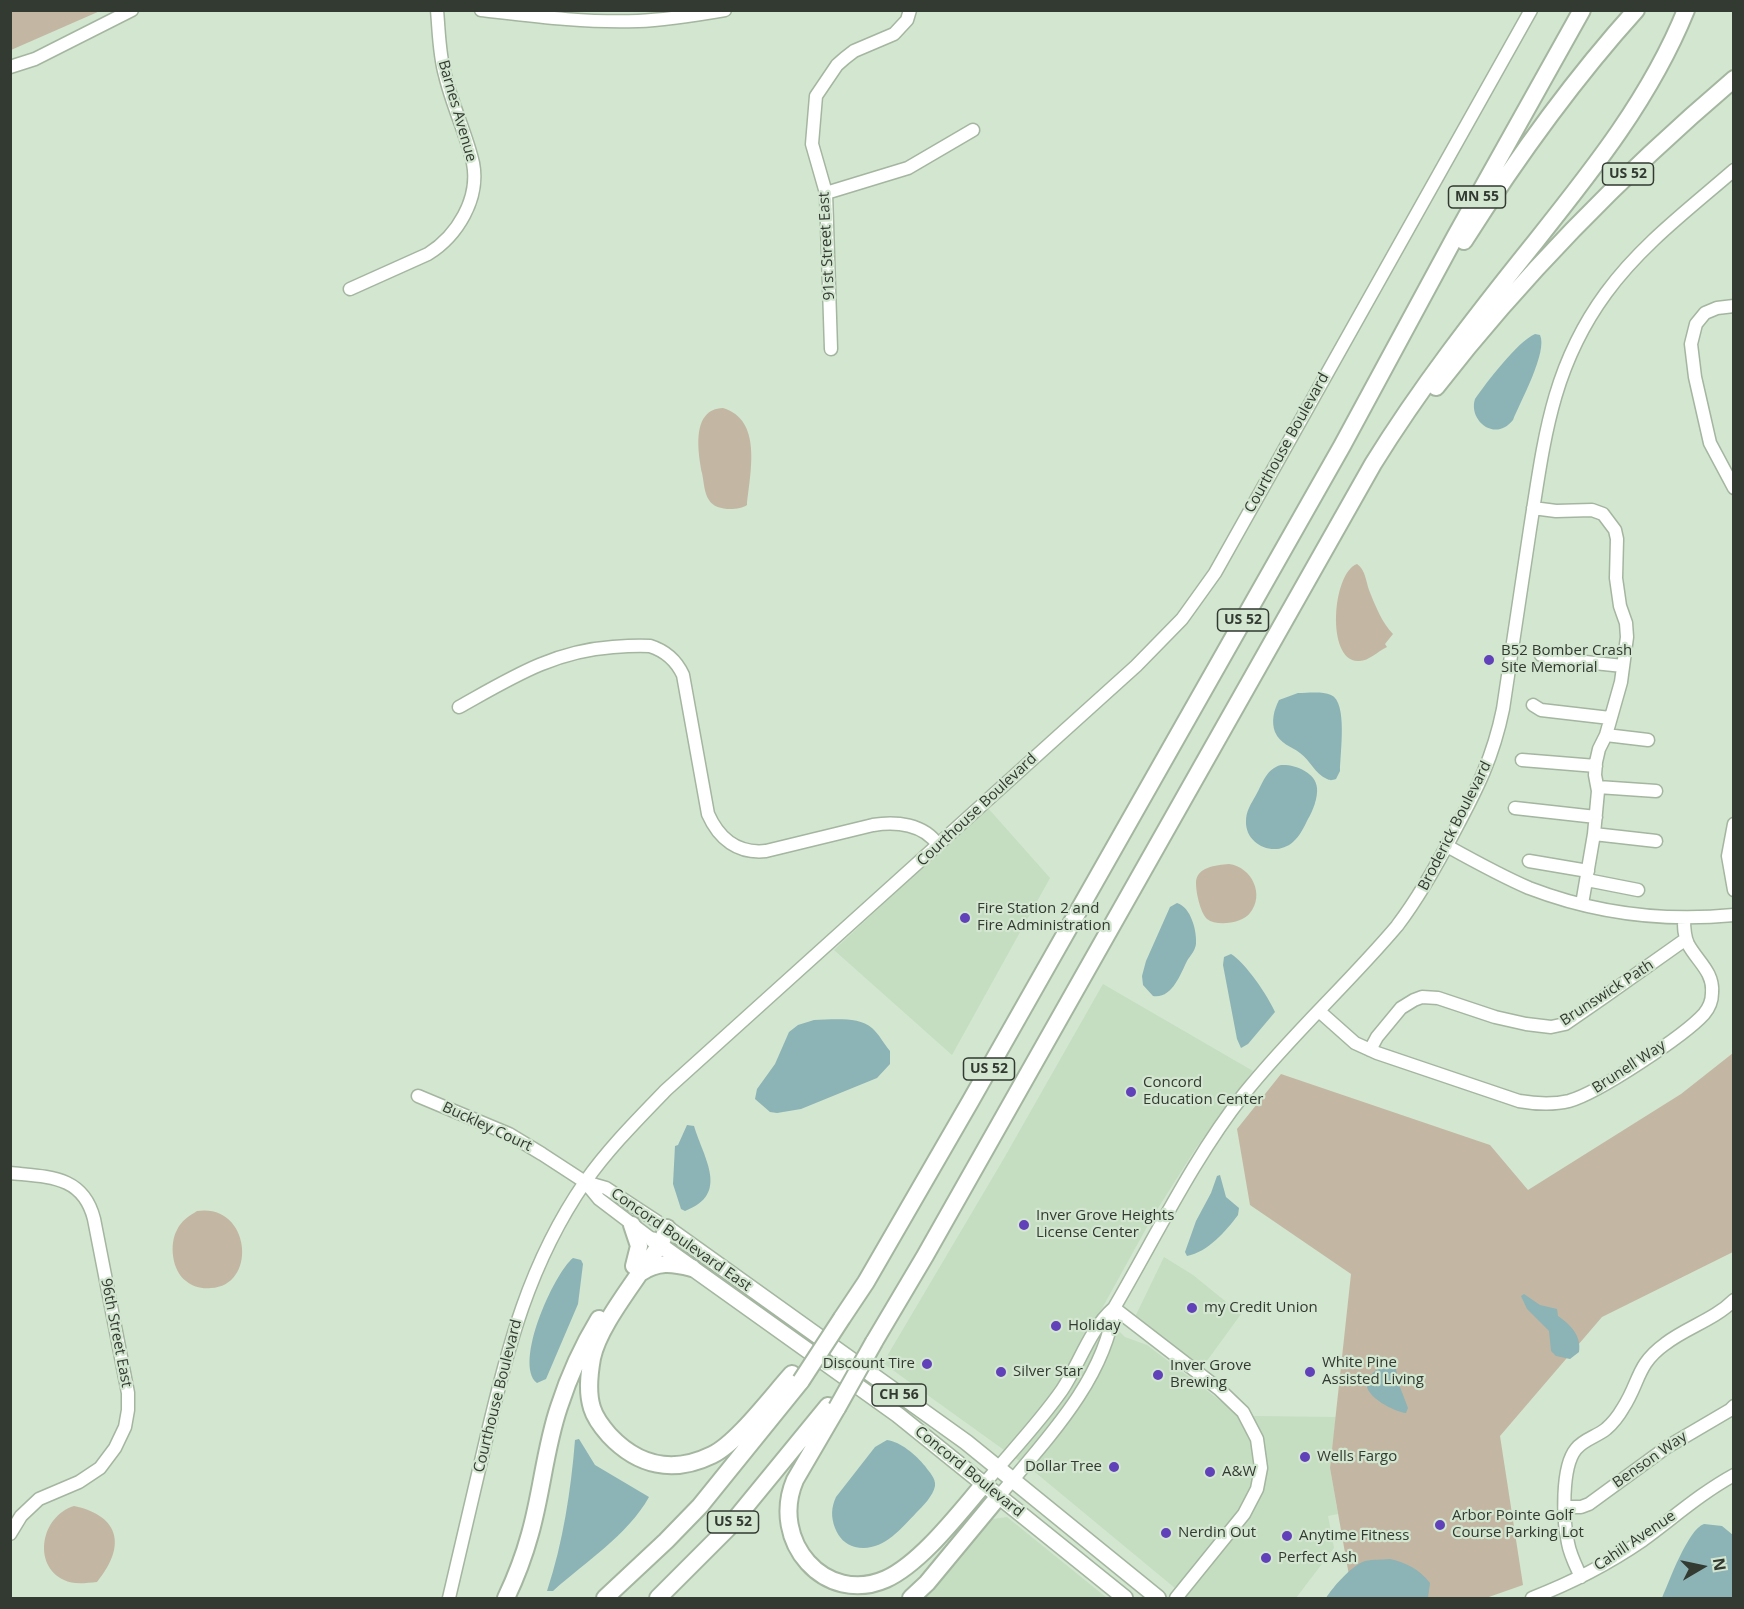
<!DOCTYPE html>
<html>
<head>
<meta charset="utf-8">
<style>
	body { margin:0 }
	#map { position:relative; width:1744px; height:1609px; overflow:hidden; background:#d3e6d0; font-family:"Open Sans",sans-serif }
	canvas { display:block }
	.frame { position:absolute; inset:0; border:12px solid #323a31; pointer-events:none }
	.north { position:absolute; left:1672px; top:1537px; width:60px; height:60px; -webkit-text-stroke:4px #d3e6d0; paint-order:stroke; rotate:81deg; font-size:16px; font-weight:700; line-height:24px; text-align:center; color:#323a31 }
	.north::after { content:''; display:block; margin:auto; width:21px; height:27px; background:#323a31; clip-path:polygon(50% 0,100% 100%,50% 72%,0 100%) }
</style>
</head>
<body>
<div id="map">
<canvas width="1744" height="1609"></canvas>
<div class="frame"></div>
<div class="north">N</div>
</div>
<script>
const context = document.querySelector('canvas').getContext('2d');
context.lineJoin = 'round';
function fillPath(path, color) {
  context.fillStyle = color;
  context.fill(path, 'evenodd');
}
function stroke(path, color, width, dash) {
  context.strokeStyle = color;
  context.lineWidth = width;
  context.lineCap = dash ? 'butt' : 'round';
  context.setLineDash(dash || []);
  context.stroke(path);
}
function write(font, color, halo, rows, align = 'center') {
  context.font = font + ' "Open Sans",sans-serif';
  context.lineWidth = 4.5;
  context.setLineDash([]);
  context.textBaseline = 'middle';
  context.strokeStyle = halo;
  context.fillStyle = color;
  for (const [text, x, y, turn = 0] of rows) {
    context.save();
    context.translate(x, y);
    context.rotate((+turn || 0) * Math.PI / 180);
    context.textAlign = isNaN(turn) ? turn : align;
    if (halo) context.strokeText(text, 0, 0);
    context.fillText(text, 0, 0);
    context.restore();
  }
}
fillPath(new Path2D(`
	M987,807L1050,878L952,1055L834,950Z
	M1103,984L1253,1071L1196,1148L1153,1216L1100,1312L1125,1337L1147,1345L1239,1415L1243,1424L1254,1416L1336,1417L1330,1468L1338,1514L1328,1516L1334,1548L1296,1598H1187L1036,1473L883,1363L1003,1160Z
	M1164,1257L1193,1275L1241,1314L1201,1369L1135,1317Z
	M1007,1517L1107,1598H925L993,1519Z`), '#c5ddc1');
fillPath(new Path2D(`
	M10,11L11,10L100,11L11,50Z
	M723,408C763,420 750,473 747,505C738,511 715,511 709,500C704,493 704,482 702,473C698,452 691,409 723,408Z
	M1357,564C1365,569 1366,581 1369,590C1375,605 1382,623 1393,634L1385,644L1387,647C1378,651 1368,662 1358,661C1326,661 1332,573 1357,564Z
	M1229,864C1252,867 1265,895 1250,913C1243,923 1217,927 1207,919C1200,912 1196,892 1196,883C1196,867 1216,865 1229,864Z
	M1733,1053V1252L1602,1317L1500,1436L1523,1585L1486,1598H1353L1330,1468L1351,1274L1250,1205L1237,1129L1281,1074L1490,1145L1528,1190L1681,1094Z
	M197,1211C251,1203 258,1286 211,1288C202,1289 193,1287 186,1281C172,1271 169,1244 177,1230C181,1221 189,1216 197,1211Z
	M74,1506C121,1516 126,1547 97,1582C86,1583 73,1585 64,1580C32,1565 41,1516 74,1506Z`), '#c3b7a3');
fillPath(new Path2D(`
	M1535,334L1540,335C1548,352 1520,402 1513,420C1495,443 1468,420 1475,399C1486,383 1518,341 1535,334Z
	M1298,693C1308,693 1322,691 1331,695C1348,702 1340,754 1340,771L1336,779C1332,780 1331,781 1327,779C1315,774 1310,760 1300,753C1291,746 1280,744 1275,732C1271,721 1274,710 1279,700Z
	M1281,765C1294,764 1316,772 1317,788C1318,797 1313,811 1308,819C1304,827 1300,836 1293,842C1275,858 1245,845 1246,821C1246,811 1251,804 1256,795C1263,783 1266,769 1281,765Z
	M1177,903C1191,907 1197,931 1196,944C1195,951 1190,956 1187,961C1180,975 1172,999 1153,996L1143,985L1142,976L1146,961L1170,907Z
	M1231,954C1245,962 1268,996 1275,1012L1248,1044L1241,1048L1237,1039L1223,965L1224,957Z
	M814,1020C831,1020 858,1016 872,1028C879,1034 884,1044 890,1051V1064L877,1078L801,1109L777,1113L770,1112L755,1099L757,1089L775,1064L789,1032L798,1025Z
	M687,1125L694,1126C704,1159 730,1194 685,1211L681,1209L673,1184L675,1146L678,1145Z
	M1220,1175L1226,1197L1239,1208L1238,1215C1226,1231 1208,1252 1187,1256L1185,1252L1196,1221L1211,1193L1217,1176Z
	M573,1258L581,1260L583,1264L578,1304L546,1379L537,1383C513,1364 554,1273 573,1258Z
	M1524,1294L1540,1305L1557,1309L1558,1316C1570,1324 1582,1336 1579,1352L1570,1359L1556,1356L1551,1351L1549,1331L1527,1309L1521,1296Z
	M1389,1363L1395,1365L1400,1387L1408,1408L1406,1413C1395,1412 1363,1396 1367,1382C1369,1373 1382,1366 1389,1363Z
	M579,1439L595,1465L649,1497C627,1536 585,1562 553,1591H547C563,1543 571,1490 575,1440Z
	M887,1440C901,1442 916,1455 925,1466C929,1472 936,1478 935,1486C933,1496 923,1506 916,1513C900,1530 881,1553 855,1547C845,1544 839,1538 835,1528C831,1517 831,1508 836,1497L875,1447Z
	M1704,1524L1722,1526L1733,1535V1598H1662C1669,1582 1688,1529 1704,1524Z
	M1390,1559C1407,1563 1419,1569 1430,1583L1428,1598H1326C1333,1587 1352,1565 1365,1561C1373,1559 1382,1560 1390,1559Z`), '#8cb3b5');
const minor = new Path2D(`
	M481,10C533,16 585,23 638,21C667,20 696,15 725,10
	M10,67L35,59L132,10
	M826,193L908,168L973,130
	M350,289L428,254C457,236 480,199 473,163C466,133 452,105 445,75C439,54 439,32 437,10
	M1734,306L1717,308L1705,313L1696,324L1691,344L1695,377L1710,443L1734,488
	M831,349L826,193L812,144L816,96L837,65L845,58L854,51L894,34L907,20L910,10
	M1533,508L1556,511L1592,510L1603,514L1615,530L1617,539L1616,578L1620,606L1626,623L1627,637L1621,682L1606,735L1599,749L1596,762L1595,775L1598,791L1594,834L1582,904
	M1541,655L1556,659L1623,666
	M1533,705L1541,710L1610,718
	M459,707C511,678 553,651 613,647C625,646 638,645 650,646C666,651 676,660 683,675L708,814C719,839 738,854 766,851L873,825C896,821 924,824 938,845
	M1606,735L1648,740
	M1522,760L1596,766
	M1598,787L1656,791
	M1515,808L1596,817
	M1734,824L1728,856L1734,890
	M1594,834L1656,841
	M1447,846C1474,861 1501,876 1529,888C1594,913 1664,922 1734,915
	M1529,861L1588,871
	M1587,880L1638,890
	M1319,1011L1355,1043L1377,1053L1519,1101C1536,1104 1553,1105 1569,1101C1598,1093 1684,1036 1704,1014C1709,1008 1712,1000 1712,993C1714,972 1697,961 1688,944C1684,936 1684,927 1684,918
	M1370,1050L1377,1037L1401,1008L1414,1000L1422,997L1438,998L1495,1017L1526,1024L1551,1027L1565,1024L1604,997L1686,939
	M418,1096L509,1134L542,1154L585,1182L599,1199L653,1240
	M10,1173C48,1177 83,1175 94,1219L128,1393V1410L125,1427L115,1448L100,1468L79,1482L39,1499L21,1516L10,1534
	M585,1182L606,1188L667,1228
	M1114,1308L1219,1389L1243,1412L1257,1439L1261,1468L1257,1489L1244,1514L1176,1598
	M984,1484C1010,1453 1039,1423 1062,1390C1080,1363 1089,1330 1114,1308C1155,1238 1194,1157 1244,1094C1291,1035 1348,984 1397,926C1419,897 1437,865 1454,832C1477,789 1493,758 1503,709C1512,649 1521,589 1530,529C1544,441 1551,368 1606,293C1641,245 1689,209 1734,170
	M999,1496C1044,1442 1105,1380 1114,1308
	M1565,1507H1581L1589,1504L1667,1447L1730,1410L1734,1406
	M1581,1577C1576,1566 1570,1555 1568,1543C1563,1521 1561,1467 1576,1449C1584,1439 1596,1437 1606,1429C1613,1423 1619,1415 1623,1408C1640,1382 1636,1365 1665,1344C1687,1327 1714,1320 1734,1300
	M449,1598C461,1547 473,1495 485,1444C507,1349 529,1263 585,1182C608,1149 638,1119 666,1090L1136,666L1182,619L1215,573L1531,10
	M1532,1598C1571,1583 1608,1564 1643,1540C1673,1518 1701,1493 1734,1475`);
const major = new Path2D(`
	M667,1228L966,1442L1158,1598
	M653,1240L898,1415L1125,1598`);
const highway = new Path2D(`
	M1464,241C1516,159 1571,82 1636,10
	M1436,387C1524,274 1625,172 1734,79
	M632,1225L639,1246L634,1266
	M667,1228C662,1245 651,1257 641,1271C625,1295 598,1330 592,1358C589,1375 587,1392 592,1408C595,1418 602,1427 609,1435C638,1466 673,1474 712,1455C737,1443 772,1396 792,1374
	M640,1273C658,1261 672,1263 692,1268
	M842,1318L866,1282L970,1102L1342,446L1455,237L1582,10
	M874,1342L925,1256L1373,464C1420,388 1475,317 1532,246C1591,172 1650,99 1686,10
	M837,1408L795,1480C769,1541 825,1606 886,1579C921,1563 959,1513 984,1484
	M506,1598C516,1577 524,1556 530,1534C542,1492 545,1448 559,1407C569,1376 582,1347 599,1319
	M605,1598L666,1541L700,1506L801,1381
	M658,1598L728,1528L828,1406
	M911,1598L927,1583L999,1496`);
stroke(minor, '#a4b6a0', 15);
stroke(major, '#a4b6a0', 18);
stroke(highway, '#a4b6a0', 20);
stroke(minor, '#fff', 12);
stroke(major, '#fff', 15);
stroke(highway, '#fff', 16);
const highwayBridge = new Path2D(`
	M801,1381L842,1318
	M837,1408L874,1342`);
stroke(highwayBridge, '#a4b6a0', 20, []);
stroke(highwayBridge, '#fff', 16);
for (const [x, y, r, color] of [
	[1489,660,6,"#6141b9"],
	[965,918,6,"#6141b9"],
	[1131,1092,6,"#6141b9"],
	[1024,1225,6,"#6141b9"],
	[1192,1308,6,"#6141b9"],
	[1056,1326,6,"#6141b9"],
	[927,1364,6,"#6141b9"],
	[1001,1372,6,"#6141b9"],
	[1310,1372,6,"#6141b9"],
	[1158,1375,6,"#6141b9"],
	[1305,1457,6,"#6141b9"],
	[1114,1467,6,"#6141b9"],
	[1210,1472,6,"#6141b9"],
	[1440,1525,6,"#6141b9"],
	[1166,1533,6,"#6141b9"],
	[1287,1536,6,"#6141b9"],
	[1266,1558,6,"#6141b9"]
]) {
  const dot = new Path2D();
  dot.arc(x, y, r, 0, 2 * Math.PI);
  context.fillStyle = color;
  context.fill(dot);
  stroke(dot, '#d3e6d0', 2);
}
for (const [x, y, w] of [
	[1628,174,51],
	[1477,197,57],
	[1243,620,51],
	[989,1069,51],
	[899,1395,54],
	[733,1522,51]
]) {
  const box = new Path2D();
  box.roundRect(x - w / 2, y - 11, w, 22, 4.5);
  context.fillStyle = '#d3e6d0';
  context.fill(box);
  stroke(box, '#323a31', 1.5);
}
write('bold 14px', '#323a31', null, [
	["US 52",1628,174],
	["MN 55",1477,197],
	["US 52",1243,620],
	["US 52",989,1069],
	["CH 56",899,1395],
	["US 52",733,1522]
]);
write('15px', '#323a31', '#d3e6d0', [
	["Barnes Avenue",457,111,74],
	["91st Street East",827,246,-93],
	["Courthouse Boulevard",1287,443,-61],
	["Courthouse Boulevard",977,810,-43],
	["Broderick Boulevard",1455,826,-63],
	["Brunswick Path",1607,993,-33],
	["Brunell Way",1629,1067,-33],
	["Buckley Court",487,1127,25],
	["Concord Boulevard East",681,1240,35],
	["96th Street East",116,1333,79],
	["Courthouse Boulevard",498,1396,-76],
	["Benson Way",1650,1460,-35],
	["Concord Boulevard",969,1472,39],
	["Cahill Avenue",1635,1541,-34]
]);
write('15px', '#323a31', '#d3e6d0', [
	["B52 Bomber Crash",1501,651],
	["Site Memorial",1501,668],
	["Fire Station 2 and",977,909],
	["Fire Administration",977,926],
	["Concord",1143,1083],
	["Education Center",1143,1100],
	["Inver Grove Heights",1036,1216],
	["License Center",1036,1233],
	["my Credit Union",1204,1308],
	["Holiday",1068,1326],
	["White Pine",1322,1363],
	["Assisted Living",1322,1380],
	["Discount Tire",915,1364,"right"],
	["Inver Grove",1170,1366],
	["Brewing",1170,1383],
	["Silver Star",1013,1372],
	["Wells Fargo",1317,1457],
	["Dollar Tree",1102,1467,"right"],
	["A&W",1222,1472],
	["Arbor Pointe Golf",1452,1516],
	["Course Parking Lot",1452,1533],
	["Nerdin Out",1178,1533],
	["Anytime Fitness",1299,1536],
	["Perfect Ash",1278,1558]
], 'left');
</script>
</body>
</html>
